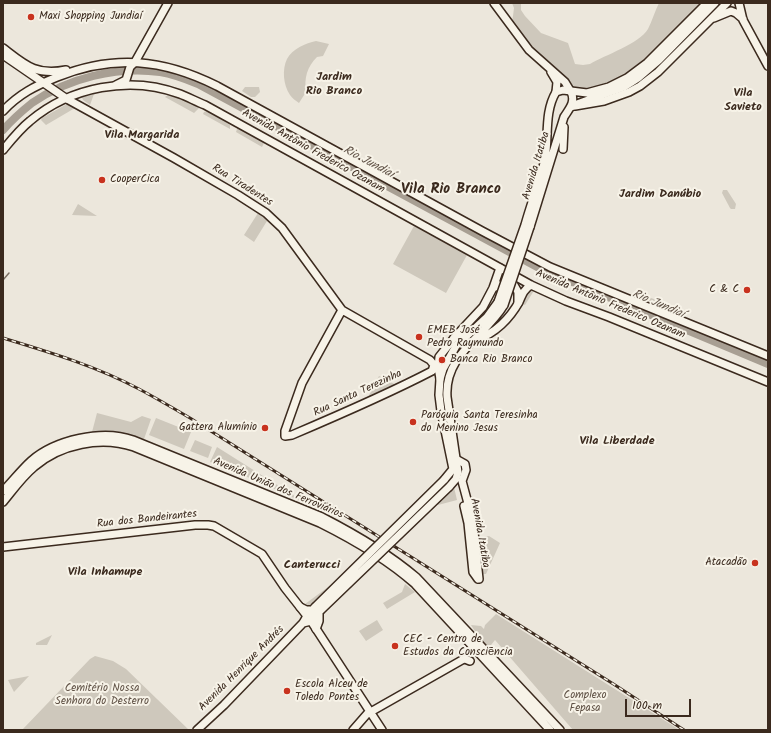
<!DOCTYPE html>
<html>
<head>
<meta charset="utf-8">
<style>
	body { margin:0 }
	#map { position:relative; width:771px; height:733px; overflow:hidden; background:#ece7dc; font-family:Kalam,sans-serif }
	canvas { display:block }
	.frame { position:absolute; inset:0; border:4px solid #3b2a1e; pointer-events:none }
	.scale { position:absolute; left:625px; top:699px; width:66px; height:18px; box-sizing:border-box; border:2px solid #3b2a1e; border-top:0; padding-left:5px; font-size:12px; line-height:14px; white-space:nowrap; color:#3b2a1e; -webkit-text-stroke:3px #f7f3e8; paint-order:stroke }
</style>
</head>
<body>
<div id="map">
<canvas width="771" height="733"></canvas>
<div class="frame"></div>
<div class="scale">100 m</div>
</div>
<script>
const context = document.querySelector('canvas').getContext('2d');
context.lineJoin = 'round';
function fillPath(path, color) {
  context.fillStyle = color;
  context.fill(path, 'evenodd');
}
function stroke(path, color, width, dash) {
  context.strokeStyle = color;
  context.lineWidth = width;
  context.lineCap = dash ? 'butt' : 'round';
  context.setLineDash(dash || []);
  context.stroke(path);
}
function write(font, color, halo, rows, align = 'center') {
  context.font = font + ' Kalam,sans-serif';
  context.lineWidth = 4;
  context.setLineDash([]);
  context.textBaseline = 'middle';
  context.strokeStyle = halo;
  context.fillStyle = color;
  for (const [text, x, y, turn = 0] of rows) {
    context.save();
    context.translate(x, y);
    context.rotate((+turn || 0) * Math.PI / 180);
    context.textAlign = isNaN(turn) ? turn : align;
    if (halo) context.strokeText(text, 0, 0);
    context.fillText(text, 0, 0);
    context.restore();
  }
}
fillPath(new Path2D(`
	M512,3H521V10L525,16L541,33L568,43L575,64L583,65L590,64C605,55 639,44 648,29C652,21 655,11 659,3H706L630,79L615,80L603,87L596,89L570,90L556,76L541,68L531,54L516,41L510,30L513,16L514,8Z
	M316,41L329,44L323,56L317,57C307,67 304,78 306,92L299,103C296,101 292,98 290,95C283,85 282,69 287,59C292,49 306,43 316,41Z
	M245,87H259L260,92L255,97H251L242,91Z
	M170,93L198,106L199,108L194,113L165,97Z
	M94,94L90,105L83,100L82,97Z
	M67,104H71L75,108L46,125L41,120L42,118Z
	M208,111L230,125V129L203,114L204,112Z
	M240,128L263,141L264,143L262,147L236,132L237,129Z
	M723,190H727L736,204L735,209H731L730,208L722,193Z
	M78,204L97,216L72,215Z
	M258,213L267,221L254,242L244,235Z
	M414,226L467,255L446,293L393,264Z
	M530,289H535L525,305L520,302Z
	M648,297L671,305L667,309C659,307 649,305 648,297Z
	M379,376L398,386L366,401Z
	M97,413L131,422L142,416L151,419L143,442L117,432H92Z
	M156,418L191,432L184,449L149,435Z
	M195,440L212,447L208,458L190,451Z
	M217,447L309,505L257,481L210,462Z
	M453,483L457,500L438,505L435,501Z
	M489,536L500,543L486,574H482L480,571L478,538Z
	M335,582L312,605L310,606L305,604Z
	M405,584L415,592L387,609L383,603L402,592Z
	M496,614L675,727L679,730H573L495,640L487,650L471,625L481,626L484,629L485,625Z
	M377,620L383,630L366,641L359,631Z
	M52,635L47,645H36V643Z
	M95,656L113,661L126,669L188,729L22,730L90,659Z
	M29,676L14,692L8,680Z`), '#cec8bc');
stroke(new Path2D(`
	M3,280L9,273`), '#7c7064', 1.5);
stroke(new Path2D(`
	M3,130C12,120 22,111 32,103C68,78 117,66 160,72C173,74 186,79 198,84L539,268L768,364`), '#a89f93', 8);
const secondary = new Path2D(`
	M494,3L529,50L565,82L571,92
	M739,3L743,20L768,66
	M714,18L731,11L736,13L743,19
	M551,72L557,82L556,92
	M116,85L126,80L130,67L135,62L168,3
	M67,99L174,158L238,195L266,213L282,228L342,310L430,360L434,365L432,371
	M575,106L604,101L629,92L640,86L658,72L727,3
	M493,288L505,283L514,285L518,292V303
	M342,310L302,383L285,431V436L292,435C339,415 386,395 432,371
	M440,379L438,367L439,357L454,338L483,307L493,288L500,268
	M456,459L465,464L466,470L462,481L473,522L479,579
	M464,506L468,523L473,572L478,579
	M3,547L195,525H208L214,526L262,554L285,588L311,621L382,730
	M353,730L367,714L462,660L465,659L470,661`);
const primary = new Path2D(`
	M3,48C25,65 36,76 66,70
	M3,55L67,99
	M571,107L577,104L624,87L638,78L659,60L715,3
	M3,111C19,94 35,86 57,77C114,54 163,59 217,86L482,231L550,267L768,356
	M563,149L564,127
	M3,150C12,139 20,129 30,121C70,87 130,75 180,94C188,97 197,102 205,105L531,285L566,301L609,317L768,382
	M525,225C531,203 540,181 545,159C549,137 544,112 556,92L563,90L587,93L609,87L627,78L647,63L707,3
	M530,227L564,117C569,109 576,102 571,92
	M454,338L470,330
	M477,339C495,334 510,318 519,302C522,295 524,289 531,285
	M444,480L453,469L441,411L439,395L440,379L443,369L456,346L487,317L498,302
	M449,487L456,479L458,472L447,397C444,354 485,337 504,305
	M3,491C13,481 21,470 31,461C55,440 102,429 133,440L322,517C355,534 388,553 416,577L560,730
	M3,502C13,490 22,477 34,467C60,444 101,436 134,447L320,523C354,540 387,559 415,584L550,730
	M300,607L306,610H313
	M303,623L311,621L320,611
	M316,629L319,621V612
	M197,730L224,705L303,623L307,616L315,607`);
stroke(secondary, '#3b2a1e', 10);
stroke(primary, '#3b2a1e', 10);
stroke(secondary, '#f7f3e8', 7);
stroke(primary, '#f7f3e8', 7);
const rail = new Path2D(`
	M3,338C49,352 96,366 139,389C156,398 173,408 190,418L615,685L684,730`);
stroke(rail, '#3b2a1e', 3);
stroke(rail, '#f7f3e8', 1.5, [4.5]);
const primaryBridge = new Path2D(`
	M498,302L525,225
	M504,305L530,227
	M315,607L444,480
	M320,611L449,487`);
stroke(primaryBridge, '#3b2a1e', 10, []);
stroke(primaryBridge, '#f7f3e8', 7);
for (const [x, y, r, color] of [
	[31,17,4,"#c8321e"],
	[102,180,4,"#c8321e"],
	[747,290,4,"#c8321e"],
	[419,337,4,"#c8321e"],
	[442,360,4,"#c8321e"],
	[413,422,4,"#c8321e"],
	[265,428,4,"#c8321e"],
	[755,563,4,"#c8321e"],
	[395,646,4,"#c8321e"],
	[287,691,4,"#c8321e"]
]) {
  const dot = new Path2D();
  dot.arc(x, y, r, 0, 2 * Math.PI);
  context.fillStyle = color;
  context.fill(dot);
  stroke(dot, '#f7f3e8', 1.5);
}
write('11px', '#3b2a1e', '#f7f3e8', [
	["Maxi Shopping Jundiaí",39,17],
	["CooperCica",110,180],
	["C & C",739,290,"right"],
	["EMEB José",427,331],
	["Pedro Raymundo",427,344],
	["Banca Rio Branco",450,360],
	["Paróquia Santa Teresinha",421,416],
	["do Menino Jesus",421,429],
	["Gattera Alumínio",257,428,"right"],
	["Atacadão",747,563,"right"],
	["CEC - Centro de",403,640],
	["Estudos da Consciẽncia",403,653],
	["Escola Alceu de",295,685],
	["Toledo Pontes",295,698]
], 'left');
write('11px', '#3b2a1e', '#f7f3e8', [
	["Avenida Antônio Frederico Ozanam",313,152,29],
	["Avenida Itatiba",537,166,-73],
	["Rua Tiradentes",242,186,32],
	["Avenida Antônio Frederico Ozanam",610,305,23],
	["Rua Santa Terezinha",358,394,-25],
	["Avenida União dos Ferroviários",278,489,23],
	["Rua dos Bandeirantes",147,520,-6],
	["Avenida Itatiba",479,533,80],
	["Avenida Henrique Andrés",242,669,-45]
]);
write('11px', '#605246', '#f7f3e8', [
	["Cemitério Nossa",102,689],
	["Senhora do Desterro",102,702],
	["Complexo",585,696],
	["Fepasa",585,709]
]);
write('bold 12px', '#3b2a1e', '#f7f3e8', [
	["Jardim",334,78],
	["Rio Branco",334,92],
	["Vila",743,94],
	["Savieto",743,108],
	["Vila Margarida",142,136],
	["Jardim Danúbio",660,195],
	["Vila Liberdade",617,442],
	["Canterucci",312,566],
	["Vila Inhamupe",105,573]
]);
write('italic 12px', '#615347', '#f7f3e8', [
	["Rio Jundiaí",368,163,28],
	["Rio Jundiaí",658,305,23]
]);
write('bold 15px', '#3b2a1e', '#f7f3e8', [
	["Vila Rio Branco",451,190]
]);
</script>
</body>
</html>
